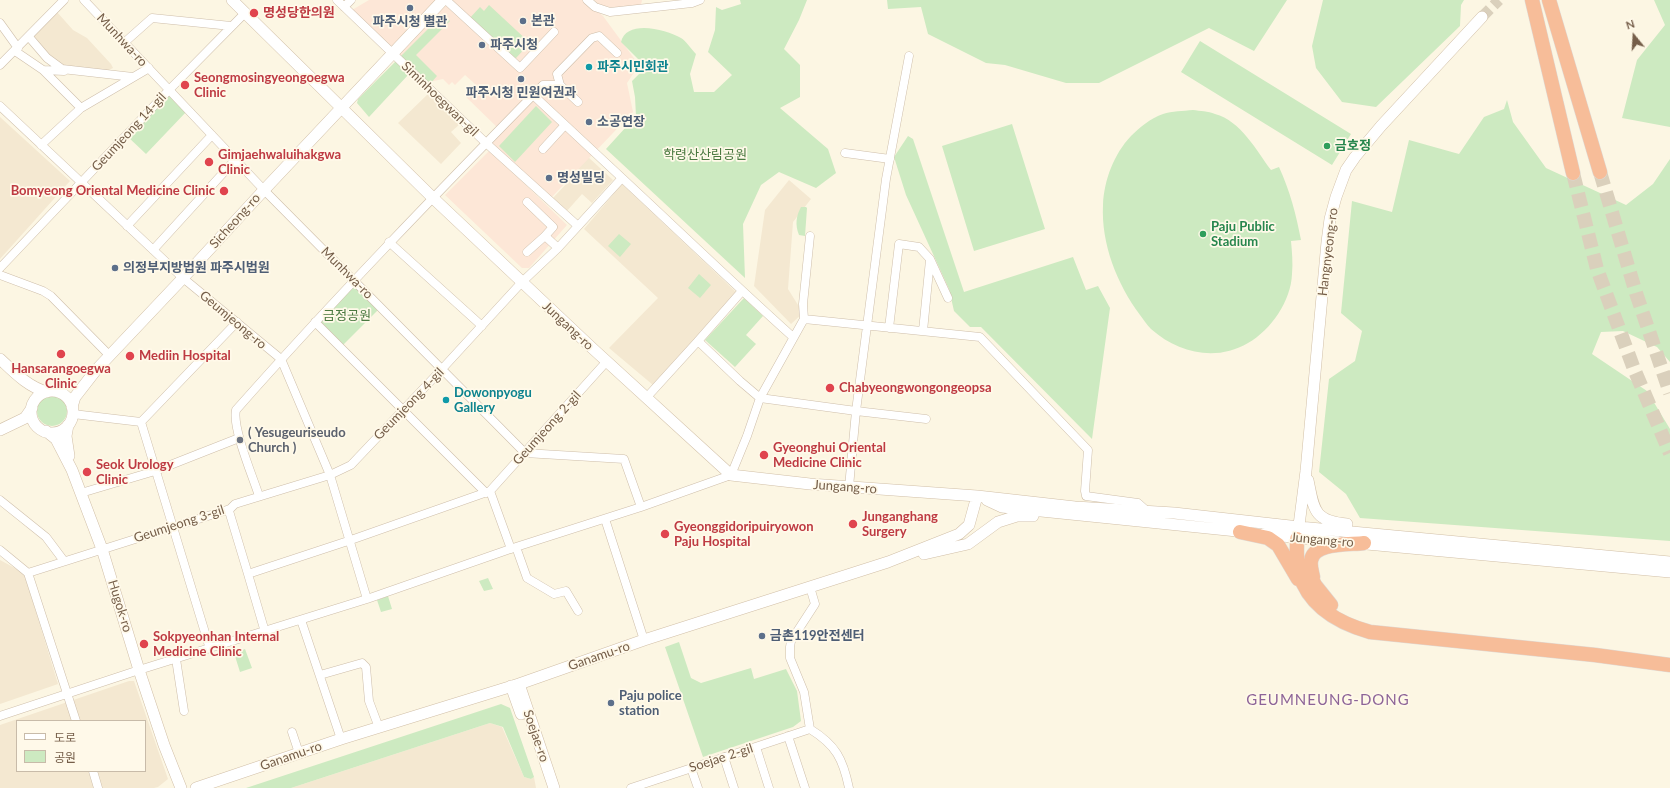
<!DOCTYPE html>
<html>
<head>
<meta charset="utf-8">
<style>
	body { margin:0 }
	#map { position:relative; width:1670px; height:788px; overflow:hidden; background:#fcf6e3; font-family:Lato,"Noto Sans KR",sans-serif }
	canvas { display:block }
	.legend { position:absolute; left:16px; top:720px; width:130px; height:52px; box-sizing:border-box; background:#fff9e9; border:1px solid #c8bba9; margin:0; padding:5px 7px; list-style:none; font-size:12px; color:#755e49 }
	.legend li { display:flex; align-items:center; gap:8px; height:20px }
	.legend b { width:20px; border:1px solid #c8bba9 }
	.north { position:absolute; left:1614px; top:16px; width:40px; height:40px; -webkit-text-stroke:3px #fff9e9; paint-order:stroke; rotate:342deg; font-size:11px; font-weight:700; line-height:16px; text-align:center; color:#755e49 }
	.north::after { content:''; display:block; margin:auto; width:14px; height:18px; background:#755e49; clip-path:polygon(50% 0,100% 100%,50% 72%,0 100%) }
</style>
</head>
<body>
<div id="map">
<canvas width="1670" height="788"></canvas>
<ul class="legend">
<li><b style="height:5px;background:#fff"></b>도로</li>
<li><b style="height:11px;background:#cdeac1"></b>공원</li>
</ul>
<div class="north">N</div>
</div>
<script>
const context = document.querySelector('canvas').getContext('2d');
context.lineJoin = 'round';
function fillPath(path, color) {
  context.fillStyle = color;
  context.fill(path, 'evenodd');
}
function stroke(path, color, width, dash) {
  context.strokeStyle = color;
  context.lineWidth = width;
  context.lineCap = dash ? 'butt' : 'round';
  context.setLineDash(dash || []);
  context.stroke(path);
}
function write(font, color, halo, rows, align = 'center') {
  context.font = font + ' Lato,"Noto Sans KR",sans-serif';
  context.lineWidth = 3.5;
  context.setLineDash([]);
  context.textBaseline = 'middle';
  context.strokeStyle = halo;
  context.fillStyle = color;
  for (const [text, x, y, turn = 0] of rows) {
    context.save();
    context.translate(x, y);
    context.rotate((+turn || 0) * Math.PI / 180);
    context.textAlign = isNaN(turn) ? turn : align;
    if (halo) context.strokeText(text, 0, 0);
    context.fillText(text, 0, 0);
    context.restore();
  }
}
fillPath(new Path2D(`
	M57,12L73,30L87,38L111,64L113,68L104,72L61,66L50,57L34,36Z
	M428,94L460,124L451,132L461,143L441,164L398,123Z
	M0,117L70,181L0,259Z
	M587,156L613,180L592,203L582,194L566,212L552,199L569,181L566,178Z
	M789,180L811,199L793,222L788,289L803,313L791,324L754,286L765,210Z
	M622,184L737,293L653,385L609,348L658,298L584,229Z
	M0,560L24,573L58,684L0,704Z
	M129,681H134L168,779L158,787L154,788H0V725ZM17,721H145V771H17Z
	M490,723L502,727L524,777L531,779L534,777L536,788H291Z`), '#f4e8d1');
fillPath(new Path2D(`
	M369,0H585L603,16L636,61L637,68L627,83L633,112L551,198L491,143L502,132L465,96L475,84L465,75L455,85L452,82L449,85L443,79L429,82L352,10Z
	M594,0H642L641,5L613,8L598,4Z
	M490,150L567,225L529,268H522L445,195Z`), '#fde7d7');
fillPath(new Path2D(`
	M740,0H807L799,20L784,49L800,65V97L780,108L828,149L836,173L816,188L779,172L761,185L743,224L745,278L606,149L636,116L635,97L632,81L641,72L639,60L621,42C626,19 666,29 681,38C686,41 691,49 696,54L690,74L694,92H714L732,75L708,52L715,30L716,7L722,10L741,4Z
	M887,0H1287L1254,51L1209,28L1099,83H1066L1005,65L986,63L928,34L921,7L888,9Z
	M1323,0H1464L1461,5L1460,26L1376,107L1342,102L1316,68L1312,46Z
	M1654,0H1670V127L1622,118L1637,60L1665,25Z
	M489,5L530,43L516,58L511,57L469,19L480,7L484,11Z
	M443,14L450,21L416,55L437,76L430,84L401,56Z
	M1200,41L1351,134L1332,165L1181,72Z
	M396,61L409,74L369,117L357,103L358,99Z
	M168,93L187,111L146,154L127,136Z
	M1507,100L1513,122L1546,168L1626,205L1653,184L1670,159V362L1657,347L1623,331L1601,332L1592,354L1647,391L1670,429V541L1360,518L1346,494L1319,472L1329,379L1355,361L1362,331L1341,313L1352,201L1392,212L1409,140L1459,154L1484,117L1504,109Z
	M536,106L552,122L515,162L499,146Z
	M1193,110C1200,111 1208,111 1215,114C1241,121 1256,150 1271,170L1279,167C1290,191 1296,214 1301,240L1291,241C1292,252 1293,263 1292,274C1291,301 1271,330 1248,343C1216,362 1178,353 1151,329C1147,325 1143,319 1140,315C1117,284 1101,244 1103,205C1104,180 1114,154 1131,136C1139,128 1151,118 1163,114C1172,111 1183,111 1193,110Z
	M1012,124L1045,229L974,251L942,146Z
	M908,136L913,139L964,292L1073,257L1086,290L1098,286L1110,308L1092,439L981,327H970L954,311L949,289L906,195L894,157Z
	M801,207H806L807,208L805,236L799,235C795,225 796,216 801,207Z
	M619,234L631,244L620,257L608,246Z
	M699,274L711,285L700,298L688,288Z
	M355,284L380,308L342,346L317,322Z
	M744,298L763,316L746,335L756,344L735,367L705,340Z
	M37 411a15 15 0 1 1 30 0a15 15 0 1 1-30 0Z
	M488,578L493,589L484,591L479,581Z
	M388,596L392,609L381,612L377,600Z
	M679,642L691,678L701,683L751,668L754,679L786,669L797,691L801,721L793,727L703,757L665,647Z
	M245,649L252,668L240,672L234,653Z
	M501,704L510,708L534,777L531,779L524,777L503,727L490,723L291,788H246Z`), '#cdeac1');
stroke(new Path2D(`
	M1482,17L1499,0`), '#dad0bc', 11, [11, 5.5]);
stroke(new Path2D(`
	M1600,172L1636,293L1670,393
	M1573,173L1597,269L1634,369L1670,453`), '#dad0bc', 14, [14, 7]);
const street = new Path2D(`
	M84,0L264,190L525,453L624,459L641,507
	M337,0L486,143L578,226
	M446,0L520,68L554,32
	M587,0L595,7L610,12L692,3L700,0
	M344,7L351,0
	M0,23L18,48
	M29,37L47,58L62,69L133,77
	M125,42L152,18L231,26
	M15,51L43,70L64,71
	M0,65L64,0
	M43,70L81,108
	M560,85L557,74L592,38L599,36L617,53
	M533,95L622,178
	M0,106L183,278L281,359L330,475L367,599
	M41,145L81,108L149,68
	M543,149L565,125
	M845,153L890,159
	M527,202L553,227L545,236
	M127,226L212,135
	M389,242L482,326
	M153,250L235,160
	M527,252L545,236L558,248
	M0,268L169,90L245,13
	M0,275L43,291L51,296L110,356
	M804,319L980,337L1088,450L1085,491L1086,496L1138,503L1147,511
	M315,322L486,493
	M889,328L899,244L919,247L930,259L948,298
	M923,331L930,260
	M698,341L742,291
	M647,397L698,341L740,381L760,398L856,411L886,179L909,56
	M73,414L141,422L210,649
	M141,422L237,322
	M849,487L856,411L926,419
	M490,491L511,549
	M81,493L155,471L239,438
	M259,496C253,477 232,428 236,410C335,298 439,191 543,85H560L578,102
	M0,500L46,537L64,561
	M230,509L229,511L248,574
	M605,519L644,640
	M516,547L527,578L554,594L566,591L578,611
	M0,550L28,573L76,721
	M28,573L230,509L235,504L330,475L351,465L442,369L522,282L558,248L622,178C679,231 735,285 793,337
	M810,587L815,604L791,641L790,647V658L804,692L810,729C836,745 843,759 849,788
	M301,620L341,739
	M265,632L248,574L348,541L490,491L607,361
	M176,659L184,711
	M320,675L362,663L366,667L369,701L378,725
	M0,716L139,670L367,599L516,547L641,507L731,475L747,436L760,398L804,319L803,304L810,236
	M292,732L299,753
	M788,736L805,788
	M756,747L769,788
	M724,757L734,788
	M691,768L698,788
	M93,771L98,788
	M631,788L810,729`);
const secondary = new Path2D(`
	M232,0L433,198L591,347L731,475L810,484L977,496L1075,507L1174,513L1299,527L1670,562
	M0,359C14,372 28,387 47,392
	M31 412a21 21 0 1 1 42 0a21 21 0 1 1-42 0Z
	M72,407L75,397L96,370L183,278L264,190L443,0
	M68,425L66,436L69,456
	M0,430L25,418L32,408
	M46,431L56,439L72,470L102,549L139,670L164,745L181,788
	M1308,480C1314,509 1313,521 1347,524
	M987,500L1002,507L1247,532
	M1298,533L1306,471L1327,242L1330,219L1336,197L1346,170L1355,157L1381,126L1482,17
	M1264,534L1338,542
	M1356,543L1670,572
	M924,554L968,544L998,522L1017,516H1033
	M519,684L554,788
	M511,686L521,714
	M196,788L341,739L519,684L644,640L888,562L959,534L969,525L977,496`);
const highway = new Path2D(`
	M1532,0L1573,173
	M1549,0L1600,172
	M1240,532L1268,538L1278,545L1298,579
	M1297,539C1297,550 1296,562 1299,573C1309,607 1338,623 1370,632L1595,655L1670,665
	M1306,567L1315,585L1331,605
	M1313,577C1312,572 1310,566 1311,561C1313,542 1350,545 1364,543`);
stroke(street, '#cebeaa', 9);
stroke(secondary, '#d1bfa7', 12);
stroke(highway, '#ded8d3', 15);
stroke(street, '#fff', 8);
stroke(secondary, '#fff', 11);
stroke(highway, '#f7bd99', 14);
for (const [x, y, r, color] of [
	[410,8,4,"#5c6f8a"],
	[254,13,5,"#e0444e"],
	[523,21,4,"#5c6f8a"],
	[482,45,4,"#5c6f8a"],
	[589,67,4,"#0f9aa8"],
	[521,79,4,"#5c6f8a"],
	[185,85,5,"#e0444e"],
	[589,122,4,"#5c6f8a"],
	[1327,146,4,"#2e9e5b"],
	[209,162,5,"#e0444e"],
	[549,178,4,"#5c6f8a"],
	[224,191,5,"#e0444e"],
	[1203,234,4,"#2e9e5b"],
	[115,268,4,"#5c6f8a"],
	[61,354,5,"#e0444e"],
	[130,356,5,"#e0444e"],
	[830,388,5,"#e0444e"],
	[446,400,4,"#0f9aa8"],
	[240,440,4,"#6b7280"],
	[764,455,5,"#e0444e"],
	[87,472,5,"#e0444e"],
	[853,524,5,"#e0444e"],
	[665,534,5,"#e0444e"],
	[762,636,4,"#5c6f8a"],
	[144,644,5,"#e0444e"],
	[611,703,4,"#5c6f8a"]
]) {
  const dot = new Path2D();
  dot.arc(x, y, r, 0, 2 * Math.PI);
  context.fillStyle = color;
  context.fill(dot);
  stroke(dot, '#fff9e9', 1.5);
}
write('bold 13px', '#be3a42', '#fff9e9', [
	["명성당한의원",263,13],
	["Seongmosingyeongoegwa",194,78],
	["Clinic",194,93],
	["Gimjaehwaluihakgwa",218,155],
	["Clinic",218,170],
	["Bomyeong Oriental Medicine Clinic",215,191,"right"],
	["Mediin Hospital",139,356],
	["Hansarangoegwa",61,369,"center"],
	["Clinic",61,384,"center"],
	["Chabyeongwongongeopsa",839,388],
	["Gyeonghui Oriental",773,448],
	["Medicine Clinic",773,463],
	["Seok Urology",96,465],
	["Clinic",96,480],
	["Junganghang",862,517],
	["Surgery",862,532],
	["Gyeonggidoripuiryowon",674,527],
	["Paju Hospital",674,542],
	["Sokpyeonhan Internal",153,637],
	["Medicine Clinic",153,652]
], 'left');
write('bold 13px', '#4e5e75', '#fff9e9', [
	["본관",531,21],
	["파주시청 별관",410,22,"center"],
	["파주시청",490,45],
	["파주시청 민원여권과",521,93,"center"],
	["소공연장",597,122],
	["명성빌딩",557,178],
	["의정부지방법원 파주시법원",123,268],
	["금촌119안전센터",770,636],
	["Paju police",619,696],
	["station",619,711]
], 'left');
write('13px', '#755e49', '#fff9e9', [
	["Munhwa-ro",122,40,47],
	["Siminhoegwan-gil",440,99,44],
	["Geumjeong 14-gil",129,132,-47],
	["Sicheong-ro",235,221,-48],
	["Hangnyeong-ro",1328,252,-83],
	["Munhwa-ro",347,273,45],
	["Geumjeong-ro",233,320,40],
	["Jungang-ro",568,326,43],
	["Geumjeong 4-gil",409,404,-46],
	["Geumjeong 2-gil",547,428,-48],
	["Jungang-ro",845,487,4],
	["Geumjeong 3-gil",179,524,-18],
	["Jungang-ro",1322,540,5],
	["Hugok-ro",120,606,73],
	["Ganamu-ro",599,656,-19],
	["Soejae-ro",536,736,71],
	["Ganamu-ro",291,756,-19],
	["Soejae 2-gil",721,758,-18]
]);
write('bold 13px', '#0d838f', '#fff9e9', [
	["파주시민회관",597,67],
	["Dowonpyogu",454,393],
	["Gallery",454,408]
], 'left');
write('bold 13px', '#27864d', '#fff9e9', [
	["금호정",1335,146],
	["Paju Public",1211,227],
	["Stadium",1211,242]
], 'left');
write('13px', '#4b7a41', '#fff9e9', [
	["학령산산림공원",705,155],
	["금정공원",347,316]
]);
write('bold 13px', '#5b616d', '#fff9e9', [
	["( Yesugeuriseudo",248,433],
	["Church )",248,448]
], 'left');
context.letterSpacing = '1px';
write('15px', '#8d6498', '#fff9e9', [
	["GEUMNEUNG-DONG",1328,700]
]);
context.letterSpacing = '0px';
</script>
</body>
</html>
